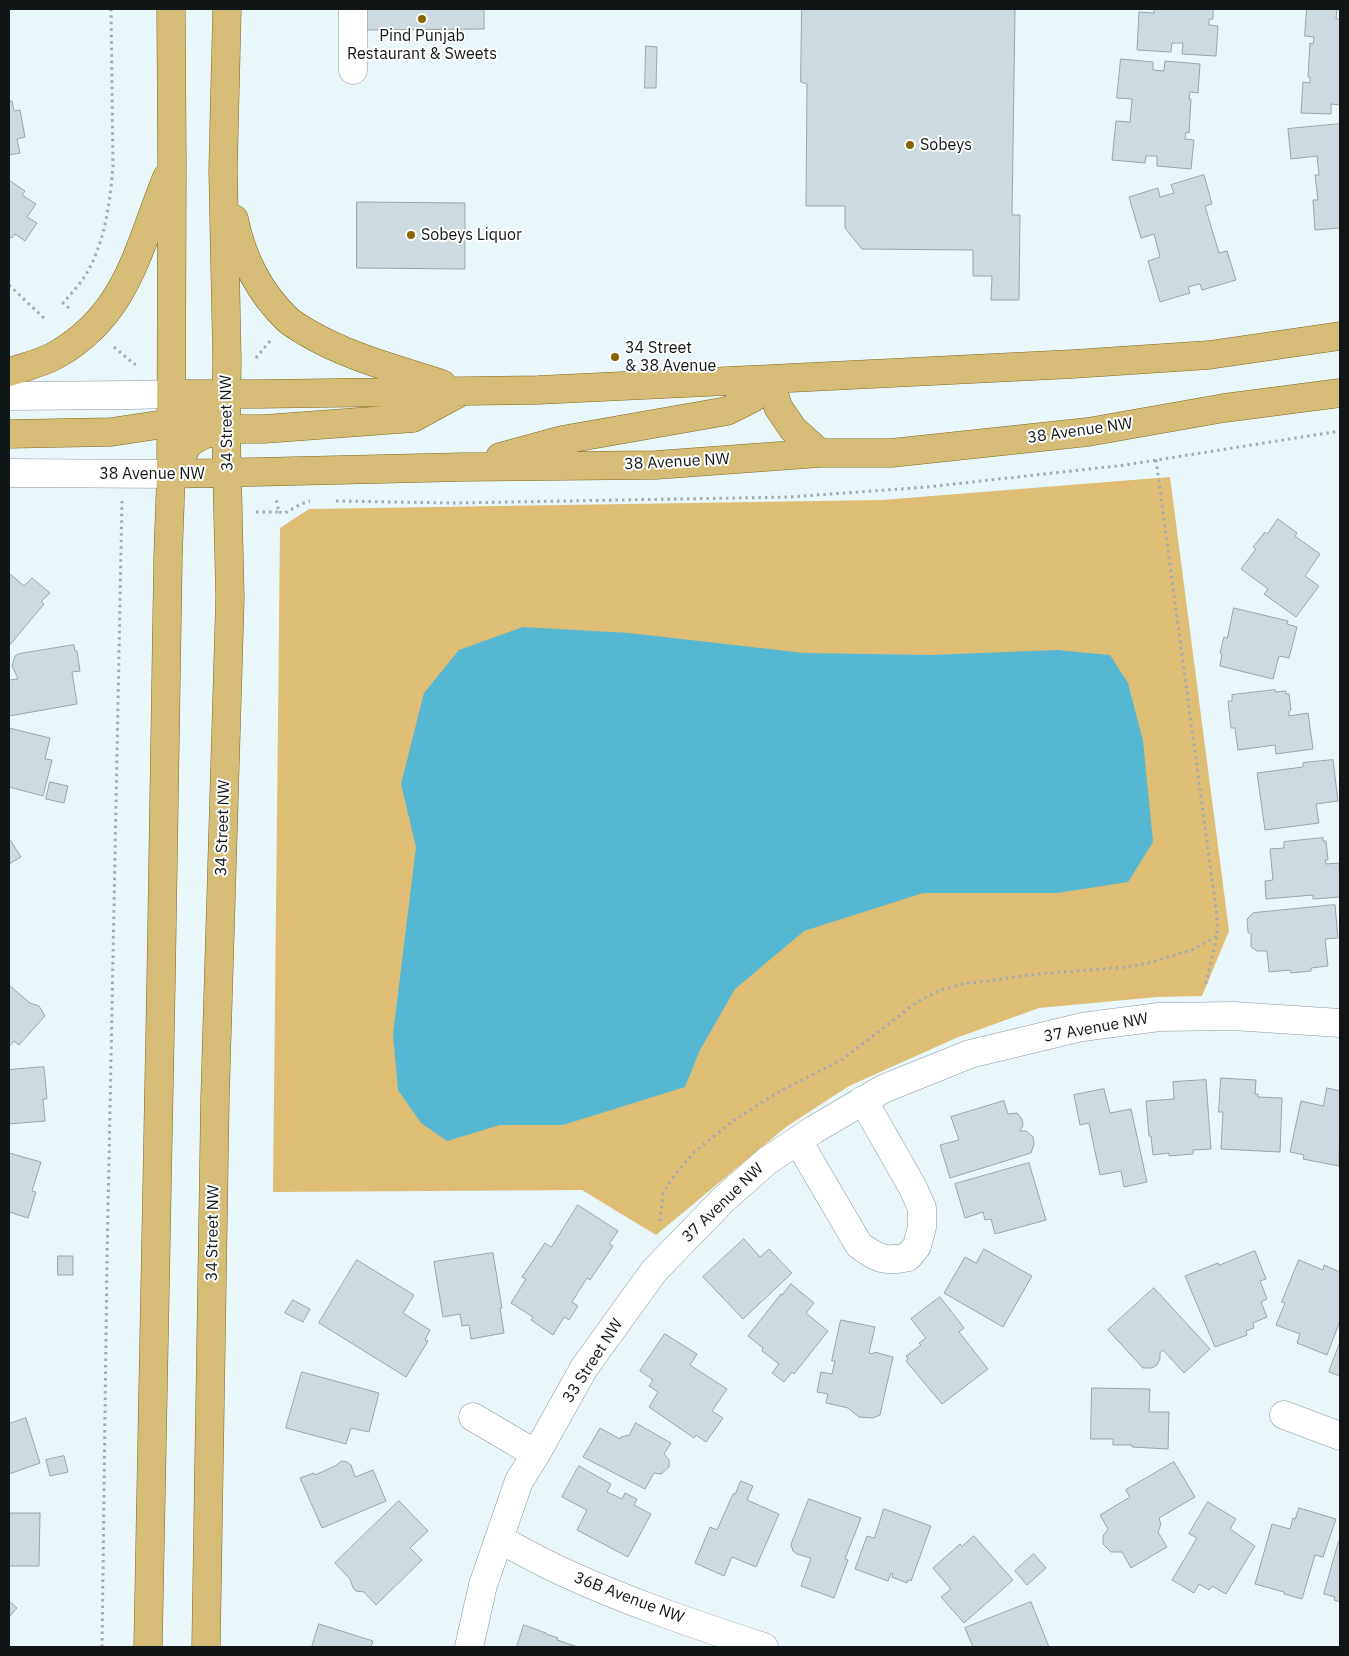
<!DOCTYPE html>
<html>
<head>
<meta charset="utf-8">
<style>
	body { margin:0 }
	#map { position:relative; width:1349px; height:1656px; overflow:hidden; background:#e9f6fa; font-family:"IBM Plex Sans",sans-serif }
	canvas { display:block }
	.frame { position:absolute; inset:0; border:10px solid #101516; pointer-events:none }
</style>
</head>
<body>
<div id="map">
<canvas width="1349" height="1656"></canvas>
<div class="frame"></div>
</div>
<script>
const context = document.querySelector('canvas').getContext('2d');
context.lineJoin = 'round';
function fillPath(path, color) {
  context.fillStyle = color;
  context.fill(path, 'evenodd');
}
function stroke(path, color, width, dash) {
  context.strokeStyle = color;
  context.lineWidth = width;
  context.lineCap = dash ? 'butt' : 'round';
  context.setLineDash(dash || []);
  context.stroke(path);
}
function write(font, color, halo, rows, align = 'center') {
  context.font = font + ' "IBM Plex Sans",sans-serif';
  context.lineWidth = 4;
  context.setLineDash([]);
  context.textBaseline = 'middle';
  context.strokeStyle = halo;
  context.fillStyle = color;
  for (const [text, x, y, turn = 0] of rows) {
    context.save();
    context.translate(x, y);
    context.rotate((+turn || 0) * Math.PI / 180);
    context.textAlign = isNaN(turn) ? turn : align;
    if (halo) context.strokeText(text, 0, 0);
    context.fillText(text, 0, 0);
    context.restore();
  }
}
fillPath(new Path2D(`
	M1170,477L1229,931L1202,996L1157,997L1039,1008L956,1038L849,1086L786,1127L656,1235L582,1190L273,1192L280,528L309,509L882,500Z`), '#ddbe74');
fillPath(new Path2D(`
	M523,627L629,633L804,653L931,655L1057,650L1110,655L1128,683L1143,741L1153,842L1128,882L1057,893H923L804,931L735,989L700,1050L685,1087L563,1125H500L447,1141L421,1123L398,1090L393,1034L416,847L401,784L424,693L459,650Z`), '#56b7d3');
const building = new Path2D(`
	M360,9H484V29L360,30Z
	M802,9H1015L1012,215H1020L1019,300H991L992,276H973V250L862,249L845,228V206H806L807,84L801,82Z
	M1154,9H1213V19H1209V25L1218,26L1216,56L1182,54L1183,43H1172L1171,52L1137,50L1139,12L1154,13Z
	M1307,9H1337L1336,19H1340V105L1331,104V114L1301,113L1303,82L1310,83V77H1308L1310,43L1313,44L1314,37L1305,36Z
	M646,46L657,47L656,88H645Z
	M1121,59L1153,62V70L1164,71L1165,61L1200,64L1198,93L1190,92L1189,99H1191L1189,133L1186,132L1185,139L1194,140L1191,169L1157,166V156H1146L1145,163L1112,160L1116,121L1130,122L1132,99L1117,98Z
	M9,101H12L14,111L20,110L25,137L17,139L20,153L9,155Z
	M1340,124V228L1315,230L1313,200H1318L1315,175H1319L1317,156L1291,159L1288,129Z
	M1204,175L1212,204L1205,206L1219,253L1227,251L1236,280L1202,290L1200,284L1188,287L1190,293L1160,302L1148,261L1160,257L1154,234L1141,238L1129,197L1158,188L1160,197L1174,193L1171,185Z
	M9,180L25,191L22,195L36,204L27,217L37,223L25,241L15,234L12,238L9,236Z
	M357,202L465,203V269L357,268Z
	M1278,519L1297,533L1295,536L1320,554L1305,576L1319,586L1296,617L1264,594L1268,589L1241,569L1256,549L1253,547L1265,532L1267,534Z
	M9,573L24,586L32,578L50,593L41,602L44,604L9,646Z
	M1234,608L1288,621L1287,624L1297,627L1289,658L1279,656L1273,679L1220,666L1222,654L1220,653L1224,637L1227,638Z
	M74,645L75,651H77L80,671L72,672L77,704L9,716V680L18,679L12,666L15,656L18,654Z
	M1275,690V692L1286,691V694H1289L1291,710L1289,711V716L1308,713L1313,749L1276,754L1275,745L1238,750L1235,728H1231L1228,701H1232V695Z
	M9,728L50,738L45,759L52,760L43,796L9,787Z
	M1333,760L1338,801L1316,804L1319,823L1265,830L1257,773L1303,767V763Z
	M50,782L68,786L64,803L46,799Z
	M9,838L21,857L9,864Z
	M1323,838V841H1326L1328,860H1325L1326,864L1339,863L1340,897L1313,899V895L1266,899L1265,881L1273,880L1270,849L1284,848V842Z
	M1335,905L1338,938L1325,939L1328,966L1311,968V971L1291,973L1290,970L1269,972L1267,951H1257L1251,947V936L1252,935L1248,932L1247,919L1253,913Z
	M9,985L30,1003L39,1006L45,1016L19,1045L14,1041L9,1047Z
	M44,1067L47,1099H43L45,1121L9,1124V1070Z
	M1221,1078L1256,1080L1255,1094H1258V1097L1282,1098L1280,1152L1221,1149L1223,1112H1219Z
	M1206,1080L1211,1149L1193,1150V1154L1169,1156V1153L1153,1155L1151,1136H1149L1146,1101L1174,1099L1173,1082Z
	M1327,1088L1340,1091L1339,1166L1303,1159L1304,1155L1290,1152L1301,1101L1323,1106Z
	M1104,1089L1110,1113L1131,1109L1147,1182L1124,1187L1121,1171L1100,1175L1089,1123L1080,1125L1074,1095Z
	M1004,1101L1008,1114L1017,1113L1022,1119L1023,1125L1020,1131H1026L1033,1137L1034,1144L1031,1153L950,1178L940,1145L959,1140L951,1117Z
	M9,1153L41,1162L32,1191L36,1192L28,1218L9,1212Z
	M1029,1163L1046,1220L995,1234L991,1219L985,1220L983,1212L965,1218L955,1184Z
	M578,1205L618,1231L609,1244L613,1246L590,1280L587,1278L572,1302L578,1306L569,1320L564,1317L553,1335L531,1320L533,1317L511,1303L526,1279L522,1277L545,1243L551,1247Z
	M744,1239L760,1257L769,1249L792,1273L743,1319L703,1277Z
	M984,1249L1032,1276L1003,1327L944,1293L965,1257L976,1263Z
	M1255,1251L1266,1279L1260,1281L1267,1299L1261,1302L1267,1317L1253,1323L1254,1328L1246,1331L1247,1335L1215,1347L1185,1276L1218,1263L1219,1265Z
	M493,1253L502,1308H500L504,1333L471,1339L469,1325L462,1326L460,1314L443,1317L434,1262Z
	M58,1256H73V1275H58Z
	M357,1260L414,1295L403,1313L430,1330L425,1340L428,1341L406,1377L319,1323Z
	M1299,1260L1323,1270L1324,1265L1340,1272V1321L1327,1355L1297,1343L1300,1334L1276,1325L1285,1303L1282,1302Z
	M791,1284L814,1303L806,1313L828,1331L794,1374L792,1372L784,1382L772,1373L779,1364L762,1351L763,1348L748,1336L781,1294L782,1295Z
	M1154,1288L1210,1349L1184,1373L1163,1350L1160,1353V1359L1157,1365L1152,1368H1143L1108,1330Z
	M940,1297L964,1328L959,1332L988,1369L942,1404L906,1361L908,1359L906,1356L921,1345L919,1343L926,1338L911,1319Z
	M293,1300L310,1309L303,1322L285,1313Z
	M841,1320L875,1327L869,1353L873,1354L874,1352L893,1357L880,1415L873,1418L859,1417L848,1408L826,1403L828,1394L817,1392L821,1372L832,1374L835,1361H832Z
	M665,1334L697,1354L690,1365L727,1389L712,1411L723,1418L706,1442L696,1435L694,1438L649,1407L658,1392L649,1386L653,1380L640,1371Z
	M1340,1342V1376L1329,1372Z
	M302,1372L379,1393L369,1432L351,1428L346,1444L286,1428Z
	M1092,1388L1150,1389L1149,1412H1169L1168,1449L1132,1447V1445H1113V1439H1091Z
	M26,1418L40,1463L9,1474V1424Z
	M636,1423L671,1443L664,1454L669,1460V1467L661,1474L654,1473L645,1489L583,1457L600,1428L620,1439L621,1437L629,1435Z
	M64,1456L68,1472L50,1476L46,1460Z
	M342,1461L347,1462L351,1465L355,1477L373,1470L386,1501L322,1528L300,1478L314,1473L315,1475L335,1466Z
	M1174,1462L1195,1497L1159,1518L1161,1524L1158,1532L1167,1547L1131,1568L1122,1552H1111L1103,1544V1536L1108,1529L1100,1515L1130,1497L1126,1490Z
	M579,1466L611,1484L607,1492L622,1499L625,1493L637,1499L634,1505L651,1514L628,1557L577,1530L587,1510L562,1497Z
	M741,1481L753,1486L747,1500L779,1514L756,1567L732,1557L724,1576L695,1563L710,1527L717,1530L733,1494H735Z
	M809,1499L861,1518L845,1559L848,1560L834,1598L801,1586L811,1558L797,1554L793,1551L791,1545Z
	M399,1501L428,1531L410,1548L422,1560L376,1605L364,1592L356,1591L353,1588L350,1579L335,1563Z
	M1208,1502L1236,1519L1230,1529L1255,1546L1226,1594L1212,1586L1209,1590L1199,1584L1194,1593L1172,1580L1197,1538L1189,1534Z
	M1299,1508L1336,1519L1323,1557L1315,1555L1302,1599L1284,1594V1592L1255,1584L1272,1524L1290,1529L1293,1518L1295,1519Z
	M884,1509L931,1526L911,1581L908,1580L907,1583L892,1577L893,1574L891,1573L888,1581L855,1569L867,1536L874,1538Z
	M9,1513H40L39,1566H9Z
	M974,1536L1013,1580L964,1623L941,1597L951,1589L933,1568L960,1544L962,1546Z
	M1339,1541H1340V1602L1334,1600L1335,1597L1324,1594Z
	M1034,1554L1046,1568L1027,1585L1015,1571Z
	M9,1601L17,1608L9,1617Z
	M1031,1602L1049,1647H973L965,1628Z
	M319,1624L373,1641L371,1647H312Z
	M524,1625L546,1633V1634L558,1638L557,1640L578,1647H517Z`);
fillPath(building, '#cddadf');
stroke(building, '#97a4a8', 1);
const minor = new Path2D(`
	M353,70V9
	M9,396L132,395L171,394
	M9,473L171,474
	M798,1141L859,1245C877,1259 886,1262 908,1257L917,1246L922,1227V1208L913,1188L863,1100
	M1284,1415L1340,1436
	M473,1417L536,1454
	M499,1539C520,1550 541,1562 563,1572C628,1602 696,1625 764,1647
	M469,1647L483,1585L519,1481L536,1454L584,1368L654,1271L724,1199L767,1161L815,1129L883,1089L970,1054L1082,1027L1159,1017L1233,1016L1340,1023`);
const major = new Path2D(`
	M234,219C242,258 259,292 287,319C292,324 300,328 306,332C348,357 396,369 442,384
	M9,372C24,367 42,363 56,355C128,314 138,248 167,177
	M770,379L778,407L793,429L820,453
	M171,394H259L538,390L770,379L1073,364L1209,355L1340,336
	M9,434L111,432L171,423L192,414L226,394
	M500,457L562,440L727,411L753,398L770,379
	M171,474L464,467L656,465L820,453H891L1088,432L1224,408L1340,393
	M171,474L189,443L203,435L226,429H264L413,418L459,393
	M148,1647L161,983L168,558L171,474L172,164L171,9
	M206,1647L215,1098L230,598L226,429L227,360L223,170L227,9`);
stroke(minor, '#8c989c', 29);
stroke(major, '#7e661b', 29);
stroke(new Path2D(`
	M9,285L46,320
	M69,308L63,303C71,294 79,285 85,276C105,244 110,202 113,166L111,9
	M114,347L134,364H136
	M256,358L270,341
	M1156,460L1217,917V936L1205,987
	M336,501L454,503L790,497L927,487L1125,465L1340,431
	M256,512H279L276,499
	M279,512L285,513L301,504L310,501
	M660,1221L663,1194L671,1180L694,1152L733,1121L775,1094L843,1059L917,1002L938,991L962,984L1039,974L1127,967L1148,963L1192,950L1217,936
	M102,1647L107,1261L122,501`), '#a1abae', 3, [2.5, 4]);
stroke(minor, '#fff', 28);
stroke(major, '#d5bd77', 28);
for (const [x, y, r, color] of [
	[422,19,5,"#866600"],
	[910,145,5,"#866600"],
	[411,235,5,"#866600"],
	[615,357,5,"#866600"]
]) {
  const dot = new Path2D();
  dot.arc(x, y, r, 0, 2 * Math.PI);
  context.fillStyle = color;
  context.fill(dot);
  stroke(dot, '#fff', 2);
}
write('16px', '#101516', '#fff', [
	["Pind Punjab",422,36,"center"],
	["Restaurant & Sweets",422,54,"center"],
	["Sobeys",920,145],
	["Sobeys Liquor",421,235],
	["34 Street",625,348],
	["& 38 Avenue",625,366]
], 'left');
write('16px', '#101516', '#fff', [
	["34 Street NW",227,423,-91],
	["38 Avenue NW",1080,431,-8],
	["38 Avenue NW",677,462,-3],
	["38 Avenue NW",152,474],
	["34 Street NW",223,828,-88],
	["37 Avenue NW",1096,1028,-10],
	["37 Avenue NW",723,1203,-44],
	["34 Street NW",213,1233,-89],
	["33 Street NW",593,1361,-57],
	["36B Avenue NW",629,1598,21]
]);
</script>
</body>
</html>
